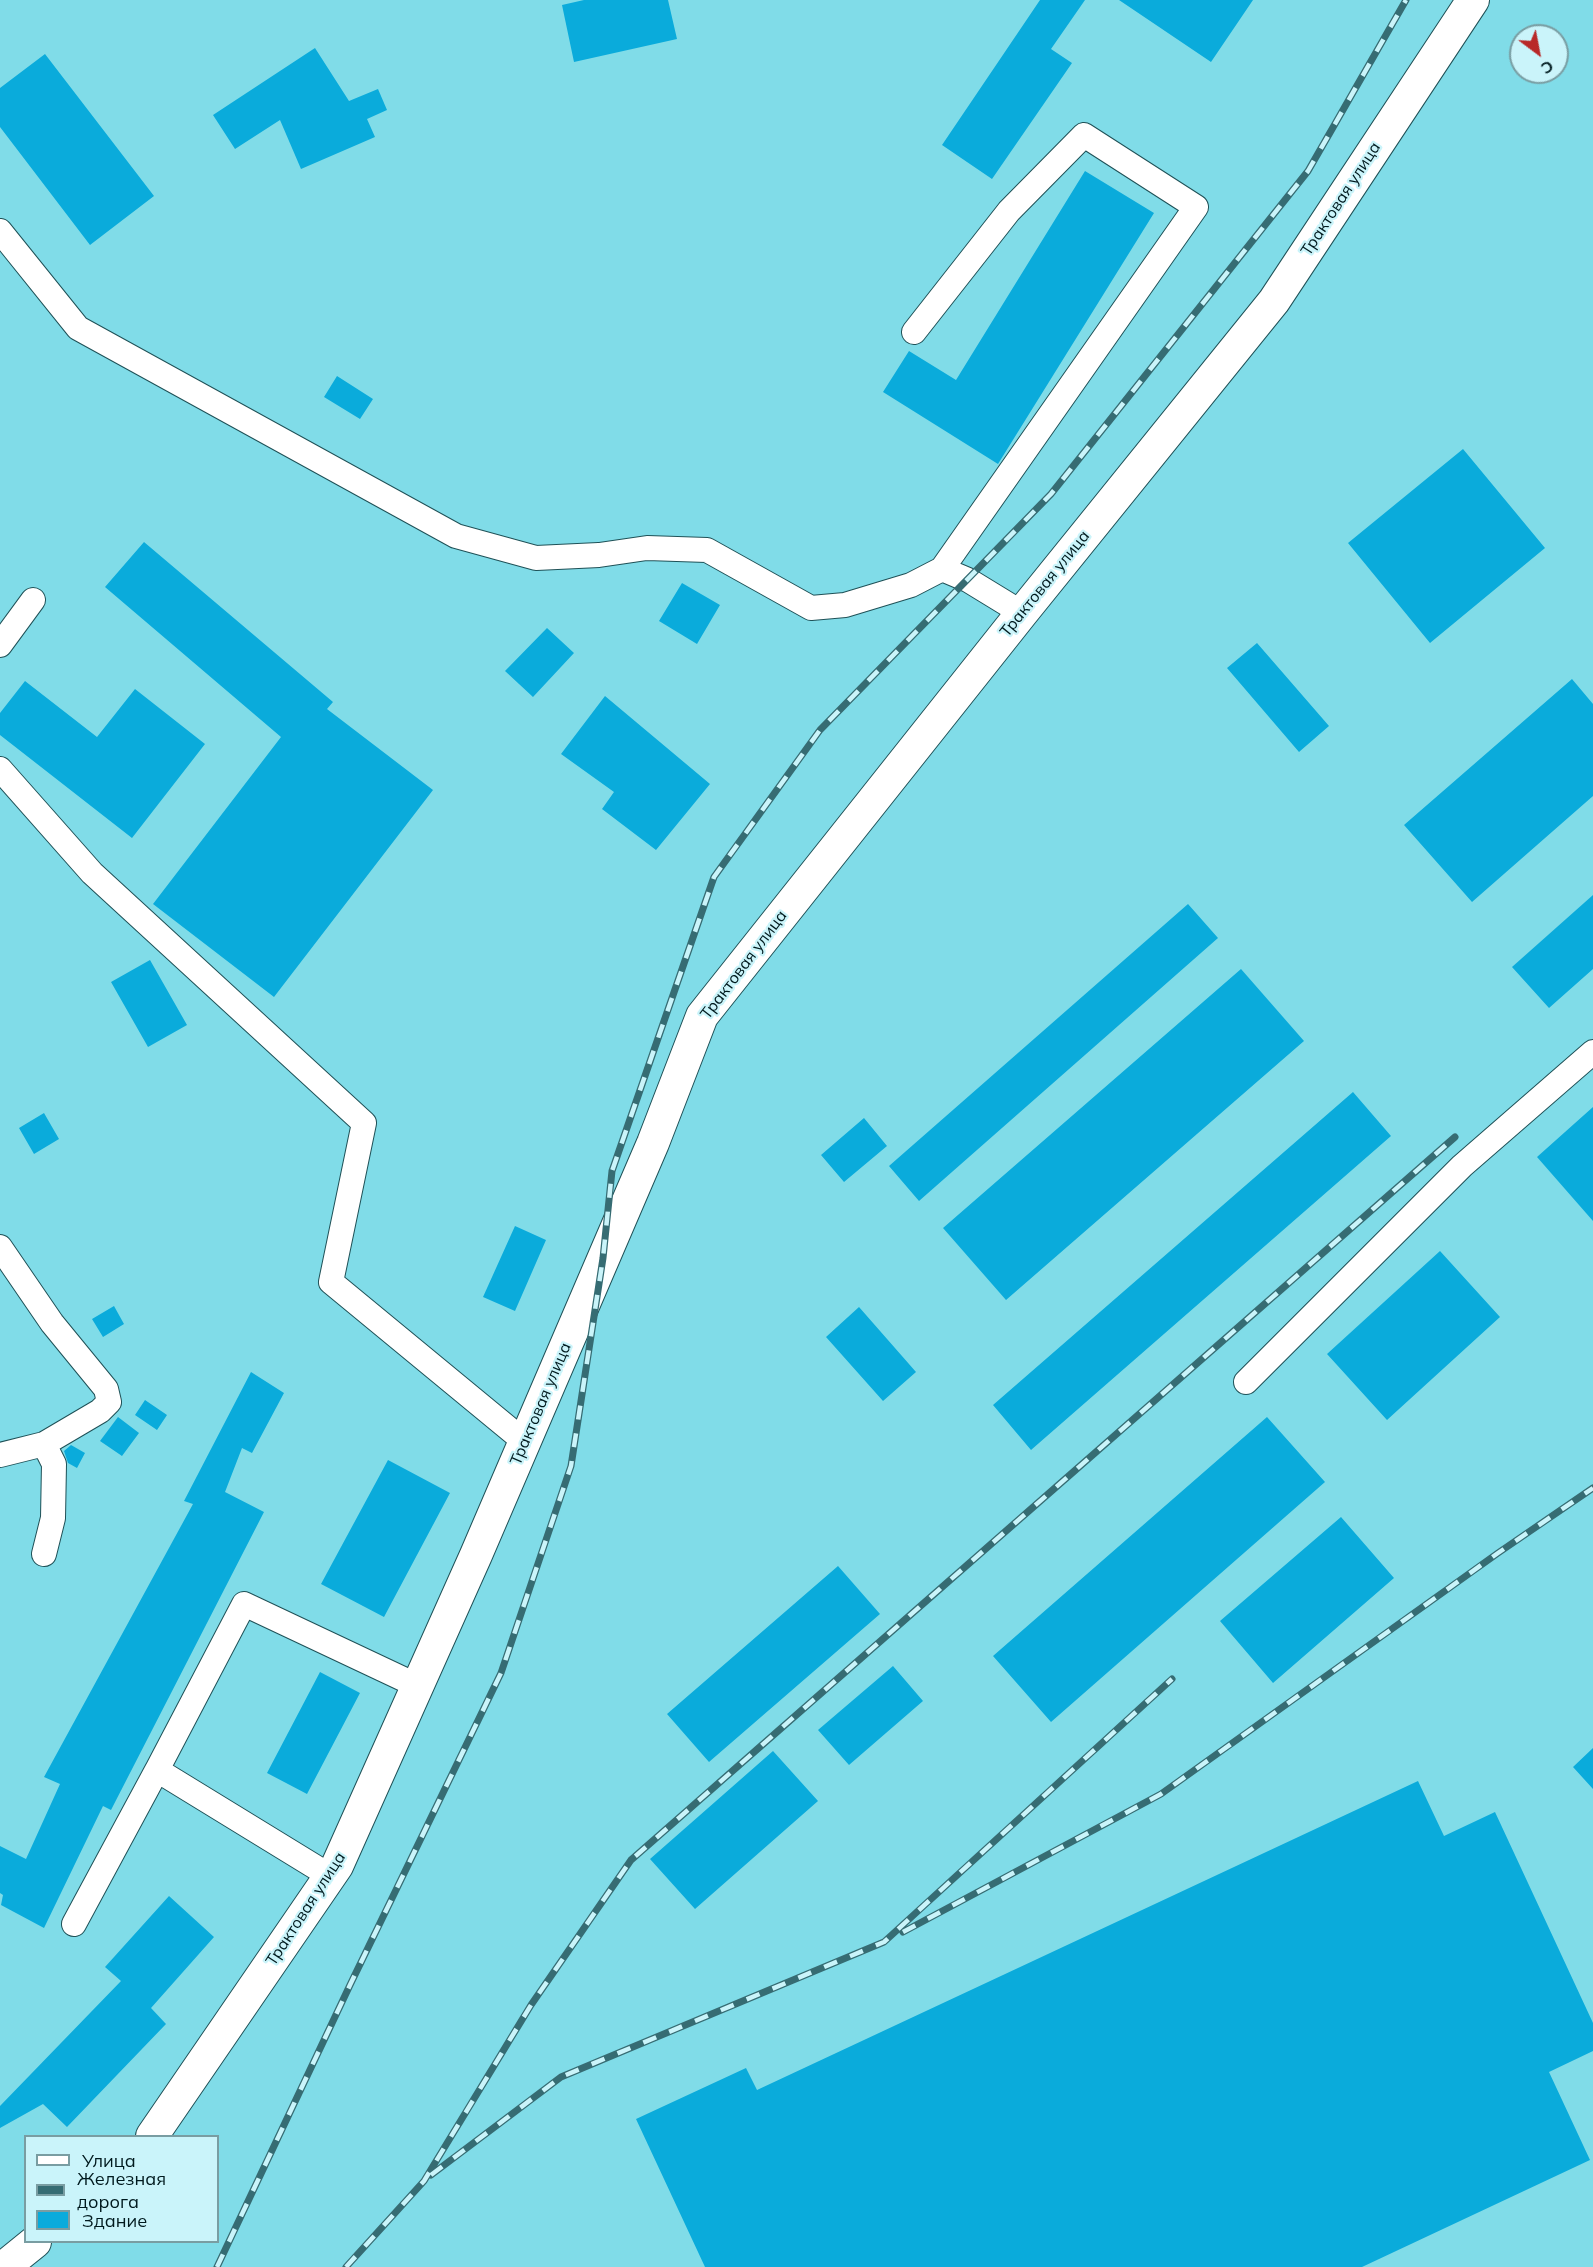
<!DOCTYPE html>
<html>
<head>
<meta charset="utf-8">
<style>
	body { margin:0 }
	#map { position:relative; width:1593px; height:2267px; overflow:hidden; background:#80dce8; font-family:Mulish,sans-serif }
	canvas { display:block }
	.legend { position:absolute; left:24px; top:2135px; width:195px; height:108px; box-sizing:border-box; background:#caf4fa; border:2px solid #799da2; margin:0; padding:8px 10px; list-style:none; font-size:18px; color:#001a1e }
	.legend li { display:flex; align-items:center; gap:12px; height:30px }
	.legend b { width:30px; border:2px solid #799da2 }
	.north { position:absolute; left:1509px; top:24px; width:60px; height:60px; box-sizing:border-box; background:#caf4fa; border:2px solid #799da2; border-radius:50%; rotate:148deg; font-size:16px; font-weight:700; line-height:24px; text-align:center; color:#001a1e }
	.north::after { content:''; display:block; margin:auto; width:21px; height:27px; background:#b82928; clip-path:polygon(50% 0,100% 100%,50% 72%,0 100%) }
</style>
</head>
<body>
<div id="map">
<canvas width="1593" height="2267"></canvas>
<ul class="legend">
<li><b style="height:8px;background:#fff"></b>Улица</li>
<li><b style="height:8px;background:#366c73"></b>Железная дорога</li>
<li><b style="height:16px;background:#0aabdb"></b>Здание</li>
</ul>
<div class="north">С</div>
</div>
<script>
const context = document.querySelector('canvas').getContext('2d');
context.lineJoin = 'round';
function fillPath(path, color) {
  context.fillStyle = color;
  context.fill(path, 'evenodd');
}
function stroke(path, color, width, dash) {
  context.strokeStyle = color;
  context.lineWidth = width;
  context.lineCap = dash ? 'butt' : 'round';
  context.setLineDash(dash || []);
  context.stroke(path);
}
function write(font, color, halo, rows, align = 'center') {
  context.font = font + ' Mulish,sans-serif';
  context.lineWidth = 4.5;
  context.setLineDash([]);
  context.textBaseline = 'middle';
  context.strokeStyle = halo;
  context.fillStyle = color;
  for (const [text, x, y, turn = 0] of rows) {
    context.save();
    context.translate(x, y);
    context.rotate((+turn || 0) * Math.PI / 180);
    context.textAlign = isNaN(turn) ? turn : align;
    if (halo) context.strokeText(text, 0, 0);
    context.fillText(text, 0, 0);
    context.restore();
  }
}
fillPath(new Path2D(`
	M584,0H668L677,39L574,62L562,5Z
	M1040,0H1085L1051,49L1072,63L992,179L942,145Z
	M1119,0H1253L1211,62Z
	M315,48L349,101L378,89L387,110L367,119L375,137L301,169L280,120L235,149L213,115Z
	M45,54L154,196L90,245L0,127V88Z
	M1085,171L1154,213L998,464L883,392L909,351L956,380Z
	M337,376L373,399L360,419L324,397Z
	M1463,449L1545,548L1430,643L1348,543Z
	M144,542L333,702L327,709L433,790L274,997L153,904L281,737L105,587Z
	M682,583L720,605L697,644L659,621Z
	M547,628L574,653L533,697L505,671Z
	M1257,643L1329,726L1299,752L1227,668Z
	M1572,679L1593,704V796L1472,902L1404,825Z
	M25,681L97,737L135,689L205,744L132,838L0,735V713Z
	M605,696L710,784L656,850L602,809L614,792L561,754Z
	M1593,895V969L1549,1008L1512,967Z
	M1188,904L1218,938L919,1201L889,1166Z
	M150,960L187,1025L148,1047L111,982Z
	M1241,969L1304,1041L1006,1300L943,1228Z
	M1353,1092L1391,1136L1031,1450L993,1405Z
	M1593,1107V1221L1537,1157Z
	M44,1113L59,1139L34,1154L19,1128Z
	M864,1118L887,1146L844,1182L821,1155Z
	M515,1226L546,1240L515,1311L483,1297Z
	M1440,1251L1500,1317L1387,1420L1327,1354Z
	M114,1306L124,1324L103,1337L92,1319Z
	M859,1307L916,1372L883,1401L826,1337Z
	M251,1372L284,1393L252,1453L242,1448L225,1492L264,1512L111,1810L103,1806L44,1928L1,1905L3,1895L0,1893V1846L26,1859L60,1784L44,1777L193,1504L184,1501Z
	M145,1400L167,1415L157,1430L135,1415Z
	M118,1417L139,1433L122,1456L100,1441Z
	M1267,1417L1325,1482L1051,1722L993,1656Z
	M71,1445L85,1453L77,1468L68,1463L64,1451Z
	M388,1460L450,1493L384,1617L321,1584Z
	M1341,1517L1394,1578L1273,1683L1220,1621Z
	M838,1566L880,1614L709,1762L667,1714Z
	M893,1666L923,1701L849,1765L818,1730Z
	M320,1672L360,1693L307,1794L267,1773Z
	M1593,1748V1789L1573,1767Z
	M773,1751L818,1801L695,1909L650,1859Z
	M1418,1781L1444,1836L1495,1812L1593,2023V2051L1549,2072L1590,2160L1362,2267H705L636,2119L746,2068L757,2090Z
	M169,1896L214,1937L151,2008L166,2024L67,2127L43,2104L0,2128V2106L121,1981L105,1967Z`), '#0aabdb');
const minor = new Path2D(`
	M0,231L78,328L456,536L536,558L599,555L647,548L707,550L811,608L845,605L911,585L942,569L968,580L1022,613
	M914,332L1009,211L1084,135L1196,207L942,569
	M0,645L33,600
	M0,769L92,873L364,1123L331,1282L525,1442
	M0,1247L52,1323L106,1389L109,1402L100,1411L44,1444L0,1455
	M1246,1382L1462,1166L1593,1052
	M44,1554L53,1518L54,1464L44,1444
	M330,1876L157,1770L244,1604L418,1686
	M74,1924L157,1770`);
const major = new Path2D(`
	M152,2136L337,1866L476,1555L653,1143L702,1016L1022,613L1274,301L1473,0
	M4,2267L35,2242`);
stroke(minor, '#1f5157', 26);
stroke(major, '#1f5157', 34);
stroke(minor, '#fff', 24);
stroke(major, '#fff', 32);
const rail = new Path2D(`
	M903,1932L1161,1794L1498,1553L1593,1488
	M431,2175L561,2077L884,1942L1172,1679
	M217,2267L350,1985L501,1673L571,1466L603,1258L612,1171L714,877L820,730L1051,494L1308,171L1406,0
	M346,2267L424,2181L531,2005L631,1860L1455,1137`);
stroke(rail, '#366c73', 7);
stroke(rail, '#caf4fa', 4.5, [14]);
write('16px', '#001a1e', '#caf4fa', [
	["Трактовая улица",1341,199,-57],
	["Трактовая улица",1045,584,-51],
	["Трактовая улица",744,965,-53],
	["Трактовая улица",541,1404,-67],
	["Трактовая улица",306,1909,-57]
]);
</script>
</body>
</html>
